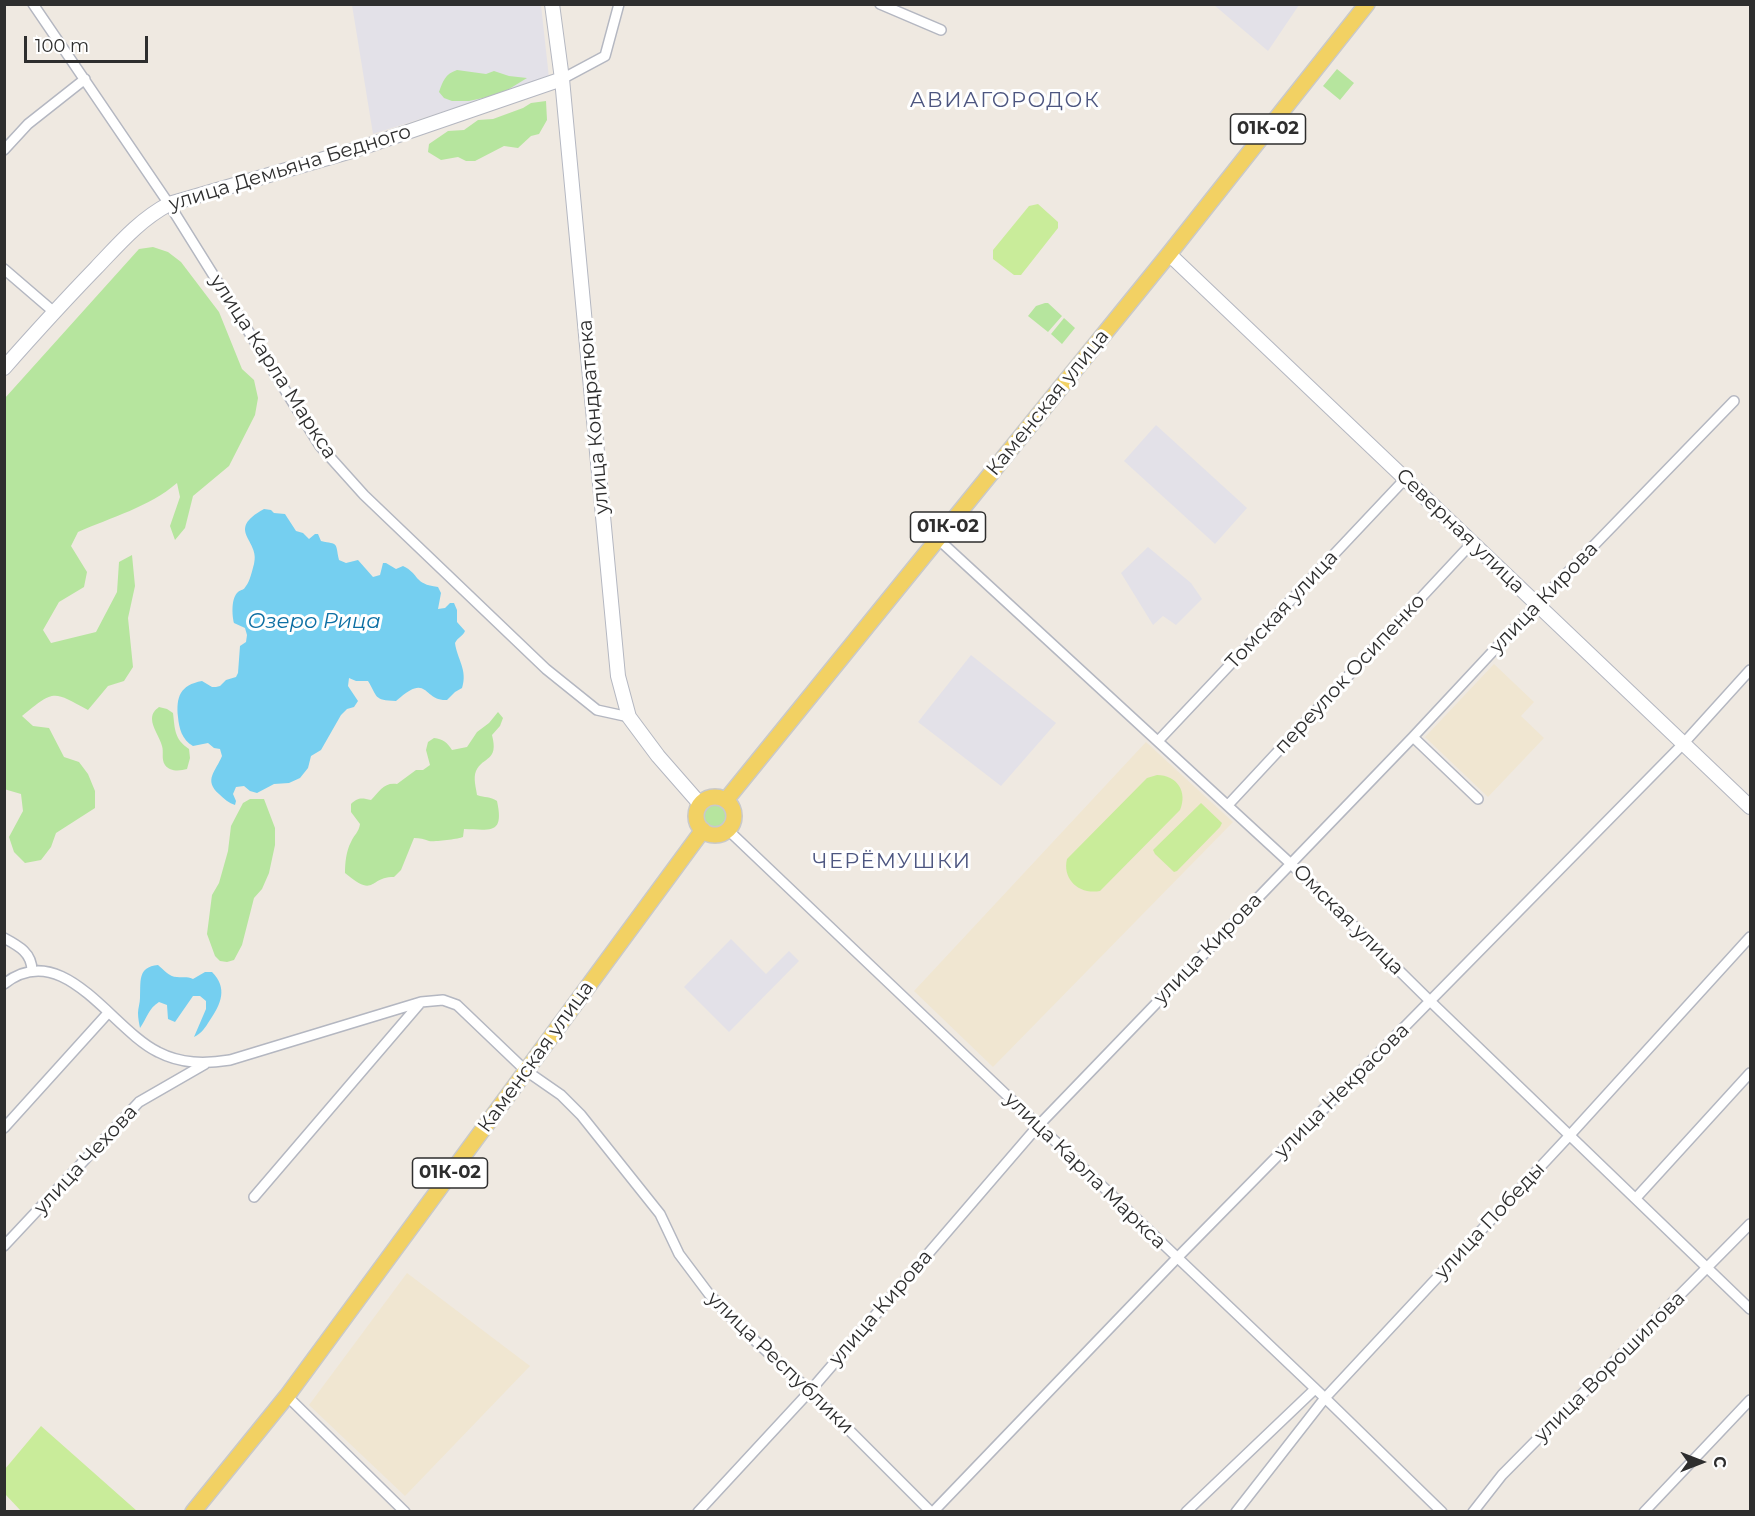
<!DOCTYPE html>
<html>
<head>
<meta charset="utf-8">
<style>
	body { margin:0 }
	#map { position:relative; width:1755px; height:1516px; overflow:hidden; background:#efe9e1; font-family:Montserrat,sans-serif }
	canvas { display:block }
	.frame { position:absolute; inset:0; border:6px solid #2e2e2e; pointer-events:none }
	.north { position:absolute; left:1671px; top:1432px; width:60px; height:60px; -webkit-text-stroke:4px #fff; paint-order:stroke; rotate:90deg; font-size:16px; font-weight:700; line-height:24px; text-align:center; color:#2e2e2e }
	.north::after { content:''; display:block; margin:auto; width:21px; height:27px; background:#2e2e2e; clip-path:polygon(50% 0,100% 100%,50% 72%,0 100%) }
	.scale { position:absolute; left:24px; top:36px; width:124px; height:27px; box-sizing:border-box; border:3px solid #2e2e2e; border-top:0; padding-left:8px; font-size:18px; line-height:21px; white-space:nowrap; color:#2e2e2e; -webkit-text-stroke:4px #fff; paint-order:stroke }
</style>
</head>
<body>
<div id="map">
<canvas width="1755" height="1516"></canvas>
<div class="frame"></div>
<div class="north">С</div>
<div class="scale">100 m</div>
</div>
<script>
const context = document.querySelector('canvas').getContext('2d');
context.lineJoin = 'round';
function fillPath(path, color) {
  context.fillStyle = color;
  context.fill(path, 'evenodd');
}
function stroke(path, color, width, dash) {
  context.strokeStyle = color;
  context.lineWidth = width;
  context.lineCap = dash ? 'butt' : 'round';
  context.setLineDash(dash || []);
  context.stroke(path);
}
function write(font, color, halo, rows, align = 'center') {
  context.font = font + ' Montserrat,sans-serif';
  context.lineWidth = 6;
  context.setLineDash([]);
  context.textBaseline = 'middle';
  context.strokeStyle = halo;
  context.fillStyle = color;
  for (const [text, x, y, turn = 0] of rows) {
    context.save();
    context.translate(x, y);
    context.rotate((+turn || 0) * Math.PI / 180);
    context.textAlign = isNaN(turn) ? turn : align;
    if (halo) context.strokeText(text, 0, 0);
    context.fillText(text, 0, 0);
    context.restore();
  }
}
fillPath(new Path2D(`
	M352,5H541L549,78L373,134Z
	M1214,5H1299L1268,51Z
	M1156,425L1247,508L1215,544L1124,461Z
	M1148,547L1191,583L1202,599L1176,625L1163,616L1153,625L1121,573Z
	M971,655L1056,723L1001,786L918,722Z
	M731,939L766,974L789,951L799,961L729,1032L684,987Z`), '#e3e1e8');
fillPath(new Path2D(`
	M1494,664L1534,702L1521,716L1544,738L1488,797L1425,737Z
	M1146,742L1233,822L993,1067L914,991Z
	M407,1273L530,1366L405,1496L309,1405Z`), '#f0e6d1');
fillPath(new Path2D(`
	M1337,69L1354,83L1340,100L1323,86Z
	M457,70L486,74L494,71L509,76L527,78L501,94L469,101H452L444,98L439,92C443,81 445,74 457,70Z
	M546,101L547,120L539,134L531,136L518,148L504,146L475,161H466L458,157L441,160L428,152L429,144L448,131L464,130L478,120L493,119L523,108L531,103Z
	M153,247L168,252L181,262L219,312L242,369L254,380L258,398L255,415L229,466L193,496L185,528L175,540L170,526L180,497L177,483C149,507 112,517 78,532L71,546L87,572L84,587L59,602L43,630L51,643L96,632L117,592L119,562L132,555L135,586L128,618L133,667L124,681L108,686L88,710C52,690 54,690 22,716L33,726L49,728L64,757L79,762L88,774L95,791V808L56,833L51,847L41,860L25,863L14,852L9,837L23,811L21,794L4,789L5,398L139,249Z
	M1045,303H1048L1062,316L1048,332L1028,316L1036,306Z
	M1064,318L1075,328L1062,344L1051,334Z
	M159,707L167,709L173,713C175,729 174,739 189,749L190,758L187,769C180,771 170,772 165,765C161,759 164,752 162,746C160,738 152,727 152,719C152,713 155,710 159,707Z
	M498,712L503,718L500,726L492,735C499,762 483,756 476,771C473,778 476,788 477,795C485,798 490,796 497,801C504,834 492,830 464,829L463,837C458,839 435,842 429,841C424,839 420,838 414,838L401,870L394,877C368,877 376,899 345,873C345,864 346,851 351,842C354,835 359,832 360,824L351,812V804C358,797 362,798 371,800C380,791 384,782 397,784L416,770H423L430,765L426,750L428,742L434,738C443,739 447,742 452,750L467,747L477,732L489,723Z
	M250,799H264L275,828V845L269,873L262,889L254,898L242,945L234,960L227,962L220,961L215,956L207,934L212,895L219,883L228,851L231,826L243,803Z
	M698 816a17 17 0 1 1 34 0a17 17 0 1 1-34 0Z`), '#b6e59e');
fillPath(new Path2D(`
	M1038,204L1058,222V228L1021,275H1014L993,259V250L1029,206Z
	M1157,775C1177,775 1188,792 1180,810L1100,891C1079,895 1062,879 1067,859L1147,778Z
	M1201,803L1222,823L1220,827L1177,871L1174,872L1155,854L1153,850Z
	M41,1426L137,1511H21L5,1494V1469Z`), '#c9ec9a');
fillPath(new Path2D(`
	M264,509L271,510L274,513L285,514L296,531L303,533L309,539L315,534H318L321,541C339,545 335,541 339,560L346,563L358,560L373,577L380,575L383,563H386L396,569L403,566C420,574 413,584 438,587L441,593L438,609L445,608L450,603H454L457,610V622L465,631C463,636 458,637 455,643C457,659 468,670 462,688L455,692L447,700C422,701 429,671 396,701C373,700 378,697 368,681H356L349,678L348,686L358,701L354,707L347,709L341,715L321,750L311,756L308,768L300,778L289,783L274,784L257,793L250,791L244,786L236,787L233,794L236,801L235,805C229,803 224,799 219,794C203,780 216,771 222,756L220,749L214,748L208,743L193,746C182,740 179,728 178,717C176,697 180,685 202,681L212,687H216L220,686L226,680L236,677L238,673L240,646L246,642L247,635L245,628L234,623C232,615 231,598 238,592C242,589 243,591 246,586C250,581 252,571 254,564C261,540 224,531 264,509Z
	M158,965C163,969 169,977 177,977C183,978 186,976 193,979L205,972H212C228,988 221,1004 210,1020C205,1028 202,1033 194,1037L206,1009V1001L200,996H193L175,1022L168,1019L167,1005L159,1002C148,1009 147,1018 140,1028C139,1023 138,1018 138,1013C138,1008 140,1003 140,998C141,982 137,967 158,965Z`), '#75cff0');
const street = new Path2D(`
	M33,4L169,204L320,446L364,495L546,669L597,710L629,717
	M880,4L941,30
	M562,79L605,56L619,4
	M4,150L28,124L85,79
	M4,269L54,312
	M938,539L1291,864L1430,1001L1750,1309
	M1413,737L1478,799
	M1158,741L1405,479
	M1228,805L1472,543
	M728,830L1325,1398L1442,1512
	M4,938C19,946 32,953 32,971
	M4,984C63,937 111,1029 158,1052C181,1064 205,1064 230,1060L421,1002L443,1000L457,1005L525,1070L561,1095L581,1115L660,1214L679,1254L709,1294L738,1325L810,1391L931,1512
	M4,1128L108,1013
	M254,1197L421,1002
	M1636,1198L1750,1073
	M4,1246L139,1102L205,1064
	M287,1396L405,1512
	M698,1512L810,1391L1038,1126L1413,737L1537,604L1734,401
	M933,1512L1177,1258L1683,744L1750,670
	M1186,1512L1315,1389
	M1236,1512L1325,1398L1570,1135L1750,937
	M1473,1512L1502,1475L1750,1224
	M1644,1512L1750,1400`);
const secondary = new Path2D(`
	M552,4L562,79L618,676L629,717L658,756L700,804
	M1169,254L1750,807
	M4,368C34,334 64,301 96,268C118,245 139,220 169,204L355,150L562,79`);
const primary = new Path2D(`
	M696 816a19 19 0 1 1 38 0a19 19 0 1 1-38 0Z
	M726,800L1169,254L1367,4
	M193,1512L287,1396L703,830`);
stroke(street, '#b4b7c1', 12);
stroke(secondary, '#b4b7c1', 16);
stroke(primary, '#c9c9c9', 18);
stroke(street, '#fff', 9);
stroke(secondary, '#fff', 14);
stroke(primary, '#f2d163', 15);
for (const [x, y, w] of [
	[1268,129,75],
	[948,527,75],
	[450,1173,75]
]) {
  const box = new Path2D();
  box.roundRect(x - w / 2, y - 15, w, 30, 4.5);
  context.fillStyle = '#fff';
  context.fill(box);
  stroke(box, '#2e2e2e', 1.5);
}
write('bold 18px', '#2e2e2e', null, [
	["01К-02",1268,129],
	["01К-02",948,527],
	["01К-02",450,1173]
]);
write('20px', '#2e2e2e', '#fff', [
	["улица Демьяна Бедного",290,168,-17],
	["улица Карла Маркса",273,367,57],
	["Каменская улица",1048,403,-51],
	["улица Кондратюка",594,417,-95],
	["Северная улица",1460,531,44],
	["улица Кирова",1544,598,-46],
	["Томская улица",1282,610,-47],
	["переулок Осипенко",1350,674,-47],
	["Омская улица",1348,920,45],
	["улица Кирова",1208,949,-46],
	["Каменская улица",536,1057,-54],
	["улица Некрасова",1342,1091,-45],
	["улица Чехова",86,1160,-47],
	["улица Карла Маркса",1085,1171,44],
	["улица Победы",1490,1221,-47],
	["улица Кирова",881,1308,-49],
	["улица Республики",780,1363,44],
	["улица Ворошилова",1610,1367,-45]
]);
context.letterSpacing = '1.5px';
write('21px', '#4d5680', '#fff', [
	["АВИАГОРОДОК",1005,101],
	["ЧЕРЁМУШКИ",892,862]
]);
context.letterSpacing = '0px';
write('italic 21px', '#0d6fa3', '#fff', [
	["Озеро Рица",314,622]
]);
</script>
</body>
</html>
